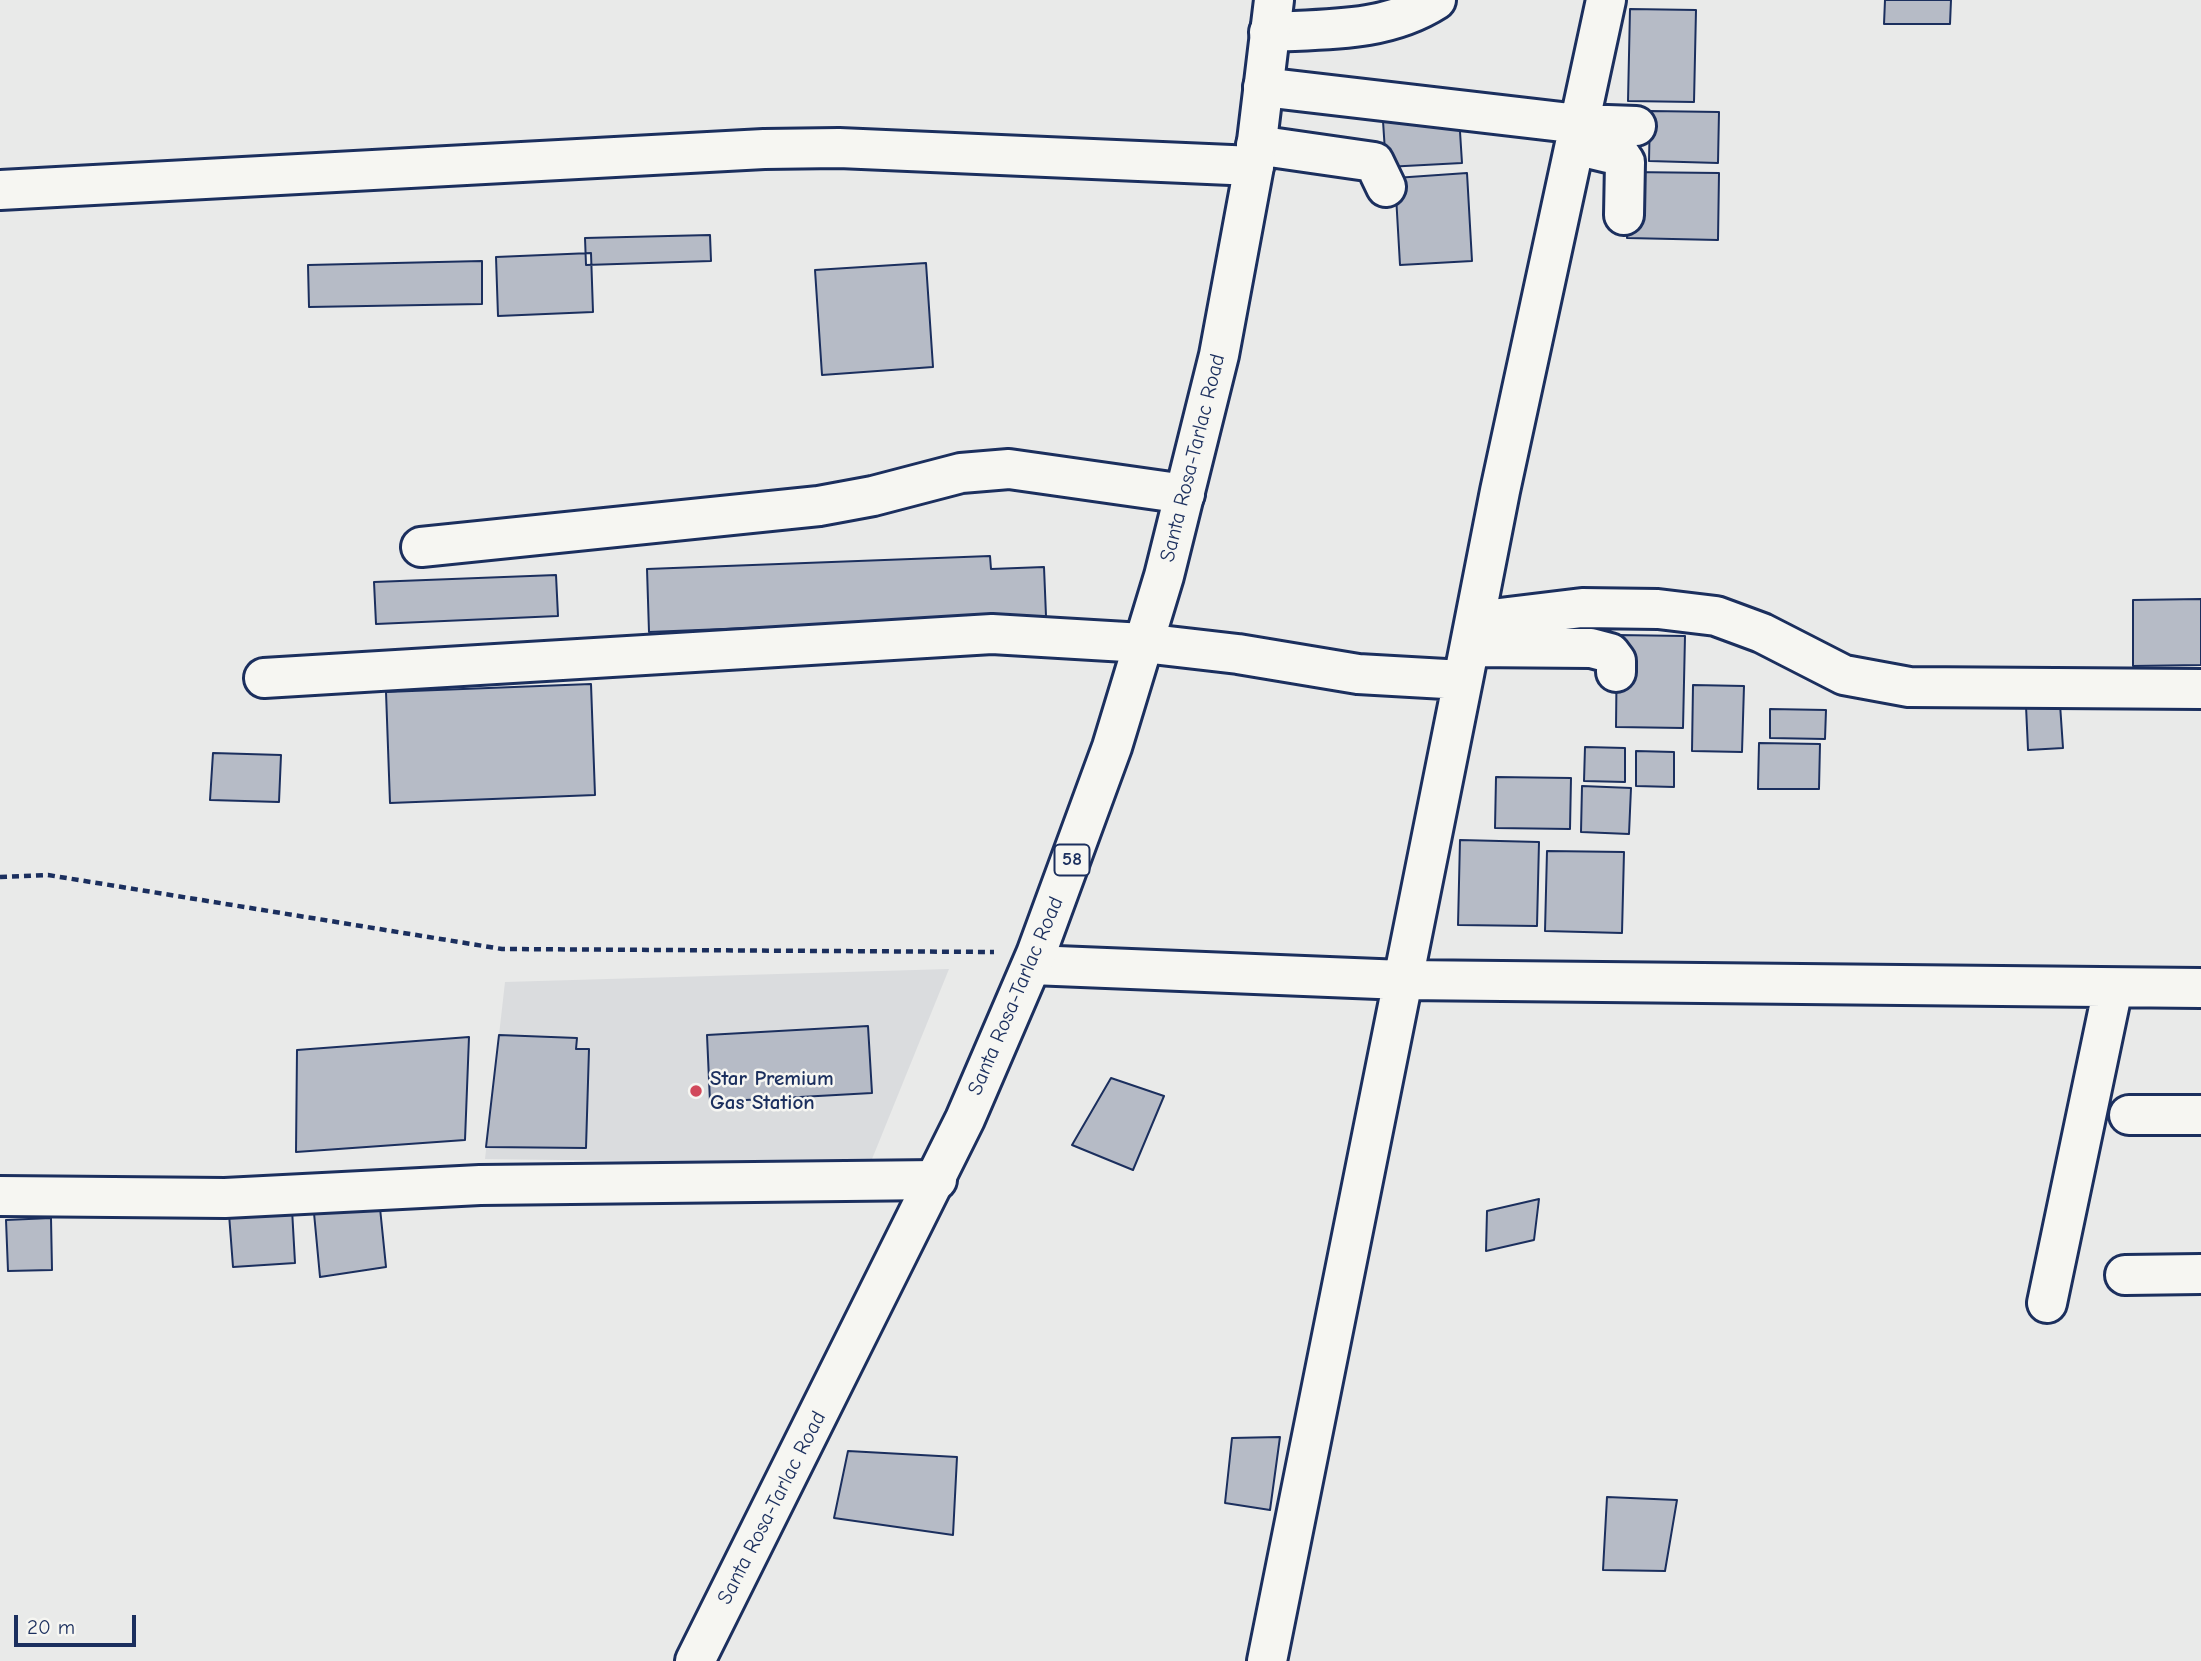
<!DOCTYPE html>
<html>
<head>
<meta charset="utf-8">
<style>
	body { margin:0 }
	#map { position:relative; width:2201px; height:1661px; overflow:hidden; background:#e9eae9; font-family:"Comic Neue",sans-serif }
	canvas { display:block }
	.scale { position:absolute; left:14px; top:1615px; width:122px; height:32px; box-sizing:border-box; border:4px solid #1b2f5e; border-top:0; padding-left:9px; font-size:21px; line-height:24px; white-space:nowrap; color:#1b2f5e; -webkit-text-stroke:5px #f6f6f2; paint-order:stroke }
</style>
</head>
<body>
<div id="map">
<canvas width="2201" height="1661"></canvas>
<div class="scale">20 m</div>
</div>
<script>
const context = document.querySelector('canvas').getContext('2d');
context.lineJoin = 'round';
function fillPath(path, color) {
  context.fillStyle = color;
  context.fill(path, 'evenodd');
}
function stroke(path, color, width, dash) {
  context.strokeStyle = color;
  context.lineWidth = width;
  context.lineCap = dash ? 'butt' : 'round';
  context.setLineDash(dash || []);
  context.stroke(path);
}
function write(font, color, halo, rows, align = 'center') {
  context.font = font + ' "Comic Neue",sans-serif';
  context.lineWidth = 5;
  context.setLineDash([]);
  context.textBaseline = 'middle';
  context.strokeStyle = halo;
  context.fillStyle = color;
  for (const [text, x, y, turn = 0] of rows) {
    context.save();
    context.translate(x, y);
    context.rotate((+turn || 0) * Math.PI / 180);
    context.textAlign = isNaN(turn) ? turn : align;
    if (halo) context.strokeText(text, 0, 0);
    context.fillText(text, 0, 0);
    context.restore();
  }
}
fillPath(new Path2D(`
	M949,969L870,1164L485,1159L505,982Z`), '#dadcde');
const building = new Path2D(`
	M1885,0H1951L1950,24H1884Z
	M1630,9L1696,10L1694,102L1628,101Z
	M1650,111L1719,112L1718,163L1649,161Z
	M1459,116L1462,163L1386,167L1383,121Z
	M1628,172L1719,173L1718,240L1627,238Z
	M1467,173L1472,261L1400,265L1395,178Z
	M710,235L711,261L586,265L585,238Z
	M591,253L593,312L498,316L496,257Z
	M482,261V304L309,307L308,265Z
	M926,263L933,367L822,375L815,270Z
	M990,556L991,569L1044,567L1046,616L649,632L647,569Z
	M556,575L558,616L376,624L374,582Z
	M2201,599V665L2133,666V600Z
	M1617,635L1685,636L1683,728L1616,727Z
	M591,684L595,795L390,803L386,692Z
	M1693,685L1744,686L1742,752L1692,751Z
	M2060,704L2063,748L2028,750L2026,706Z
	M1770,709L1826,710L1825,739L1770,738Z
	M1759,743L1820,744L1819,789H1758Z
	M1585,747L1625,748V782L1584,781Z
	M1636,751L1674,752V787L1636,786Z
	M213,753L281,755L279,802L210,800Z
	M1496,777L1571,778L1570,829L1495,828Z
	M1582,786L1631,788L1629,834L1581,832Z
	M1460,840L1539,842L1537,926L1458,925Z
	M1547,851L1624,852L1622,933L1545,931Z
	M868,1026L872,1093L710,1102L707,1035Z
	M499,1035L577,1038L576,1049H589L586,1148L486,1147Z
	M469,1037L465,1140L296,1152L297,1050Z
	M1111,1078L1164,1096L1133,1170L1072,1145Z
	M1539,1199L1534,1240L1486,1251L1487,1211Z
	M380,1208L386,1267L320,1277L314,1213Z
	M292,1209L295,1263L233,1267L229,1214Z
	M51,1218L52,1270L8,1271L6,1220Z
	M1280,1437L1270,1510L1225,1503L1232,1438Z
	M848,1451L957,1457L953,1535L834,1518Z
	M1607,1497L1677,1500L1665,1571L1603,1570Z`);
fillPath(building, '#b6bbc6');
stroke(building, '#1b2f5e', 2);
const minor = new Path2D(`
	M1269,32C1327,29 1386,32 1436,0
	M1263,87L1579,124L1636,126
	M1256,145L1374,162L1386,187
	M1575,145L1621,156L1625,162L1624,215
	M0,190L764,149L839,148L1254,166
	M421,547L819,506L873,496L961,473L1009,469L1185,494
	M1475,621L1582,608L1658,609L1716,616L1762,633L1844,675L1909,687L2201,689
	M1470,647L1591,648L1610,653L1616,661V672
	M264,678L992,634L1143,643L1238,654L1358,674L1463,680L1267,1661
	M1463,680L1500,491L1606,0
	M1032,965L1403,980L2201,988
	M2129,1115H2201
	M0,1196L225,1198L480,1185L937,1180
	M2125,1275L2201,1274
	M2047,1303L2113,988`);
const highway = new Path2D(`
	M695,1661L965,1119L1036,954L1112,747L1164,576L1219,355L1254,166L1274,0`);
stroke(minor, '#1b2f5e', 44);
stroke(highway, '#1b2f5e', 44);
stroke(new Path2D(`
	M0,877L48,875L502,949L994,952`), '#1b2f5e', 4.5, [7, 5]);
stroke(minor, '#f6f6f2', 38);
stroke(highway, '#f6f6f2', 38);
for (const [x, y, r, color] of [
	[696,1091,7,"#d1495b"]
]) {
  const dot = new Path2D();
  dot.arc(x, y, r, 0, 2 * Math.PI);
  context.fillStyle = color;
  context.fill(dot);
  stroke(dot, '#f6f6f2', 2.5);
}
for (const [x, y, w] of [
	[1072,860,35]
]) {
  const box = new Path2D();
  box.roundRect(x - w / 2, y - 15.5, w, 31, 5);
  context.fillStyle = '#f6f6f2';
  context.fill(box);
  stroke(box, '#1b2f5e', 2);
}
write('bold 19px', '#1b2f5e', null, [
	["58",1072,860]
]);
write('21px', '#1b2f5e', '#f6f6f2', [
	["Santa Rosa-Tarlac Road",1193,458,-76],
	["Santa Rosa-Tarlac Road",1016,996,-67],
	["Santa Rosa-Tarlac Road",772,1508,-63]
]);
write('bold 21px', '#1b2f5e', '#f6f6f2', [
	["Star Premium",710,1079],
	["Gas Station",710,1103]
], 'left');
</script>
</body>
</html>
